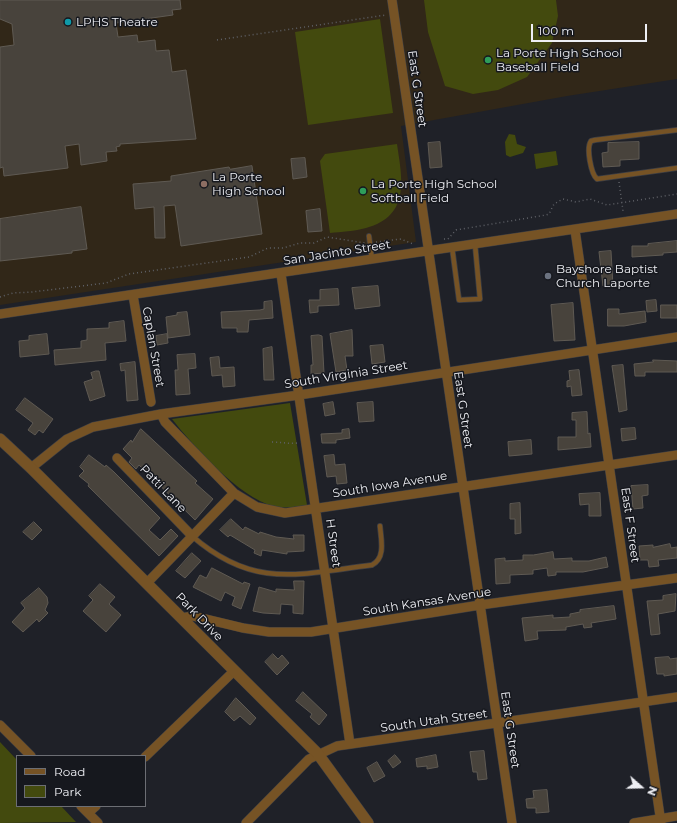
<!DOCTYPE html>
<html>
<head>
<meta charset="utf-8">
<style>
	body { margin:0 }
	#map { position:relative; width:677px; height:823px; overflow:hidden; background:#1f2128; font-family:Montserrat,sans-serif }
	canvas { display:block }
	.legend { position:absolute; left:16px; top:755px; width:130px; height:52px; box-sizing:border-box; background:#16181e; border:1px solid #6c6e74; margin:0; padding:5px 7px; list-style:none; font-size:12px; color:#eeeff4 }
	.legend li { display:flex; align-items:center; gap:8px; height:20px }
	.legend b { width:20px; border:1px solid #6c6e74 }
	.north { position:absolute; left:621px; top:767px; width:40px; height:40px; -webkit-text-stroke:3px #16181e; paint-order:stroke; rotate:110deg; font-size:11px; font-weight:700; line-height:16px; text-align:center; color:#eeeff4 }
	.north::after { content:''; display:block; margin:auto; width:14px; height:18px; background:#eeeff4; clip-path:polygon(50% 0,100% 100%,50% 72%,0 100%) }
	.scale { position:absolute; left:531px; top:24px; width:116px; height:18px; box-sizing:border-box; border:2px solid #eeeff4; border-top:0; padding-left:5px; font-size:12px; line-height:14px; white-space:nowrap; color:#eeeff4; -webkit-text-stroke:3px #16181e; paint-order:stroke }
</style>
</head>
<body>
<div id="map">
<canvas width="677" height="823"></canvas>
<ul class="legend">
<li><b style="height:5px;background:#765325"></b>Road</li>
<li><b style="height:11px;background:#434a0e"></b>Park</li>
</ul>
<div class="north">N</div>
<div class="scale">100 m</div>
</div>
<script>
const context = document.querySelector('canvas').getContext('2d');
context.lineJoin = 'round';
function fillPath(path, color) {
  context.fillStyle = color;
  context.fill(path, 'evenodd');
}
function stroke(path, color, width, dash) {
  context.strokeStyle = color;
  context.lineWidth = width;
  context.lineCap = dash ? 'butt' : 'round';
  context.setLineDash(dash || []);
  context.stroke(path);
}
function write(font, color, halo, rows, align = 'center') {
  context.font = font + ' Montserrat,sans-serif';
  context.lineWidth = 3;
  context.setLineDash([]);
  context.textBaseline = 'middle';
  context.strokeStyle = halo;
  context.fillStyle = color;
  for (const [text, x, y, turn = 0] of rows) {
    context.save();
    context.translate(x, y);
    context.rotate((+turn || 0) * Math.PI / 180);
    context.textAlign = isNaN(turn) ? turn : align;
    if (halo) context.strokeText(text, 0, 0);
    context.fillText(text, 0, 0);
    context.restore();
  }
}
fillPath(new Path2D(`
	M0,0H677V79L567,96L401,126L416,242L0,305Z`), '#312718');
fillPath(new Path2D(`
	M424,0H556L558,16L552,43L527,77L498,90L473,94L445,86L428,32Z
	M380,19L393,113L308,125L295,32Z
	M509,134L515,135L517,144L526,147L523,153L510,157L506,155L505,142Z
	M397,144C402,178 411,216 366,228C355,231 341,232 330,233L320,161L325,154Z
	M556,151L558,165L536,169L534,154Z
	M290,403L307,505C295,507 285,509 273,506C240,498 193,446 172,419Z
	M0,742L17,760V806H61L76,822L0,823Z`), '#434a0e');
const building = new Path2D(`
	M0,0H180L181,9L172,10L173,15L116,23L118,37L137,35L138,42L155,40L156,51L169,50L172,72L186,70L196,139L120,144V146L116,147L117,151L106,152L107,161L81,165L79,144L65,146L68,168L4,176L3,167L0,168V47L14,45L12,24L0,19Z
	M440,142L442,167L430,168L428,143Z
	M639,142V159L620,160V166L603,167L602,153L608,152V143Z
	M305,158L307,177L293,179L291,159Z
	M252,166L262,234L181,246L175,205L164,206L165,238H155L154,207L135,209L133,184L171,181V176L229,167L230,169Z
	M81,207L87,249L72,251V253L0,261V219Z
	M320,209L322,231L308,232L306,211Z
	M677,241V252L663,253V255L632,257V246H648V244Z
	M611,251L613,286H603L599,252Z
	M378,286L380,306L355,309L352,288Z
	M338,289L339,305L318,306V312L310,313L309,300H320V290Z
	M656,300L657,311L647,312L646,301Z
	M272,301L273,318L249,320L248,332H237V328H222L221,312L260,310L264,309V302Z
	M573,303L575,340L554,341L551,305Z
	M661,305H677V318H661Z
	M608,309H619V314L645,311L646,322L624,326H608Z
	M187,312L190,335L168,338L166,317L177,315V313Z
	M124,321L126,341L105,343L106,360L55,365L54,350L81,348V341L87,340V329L109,328V323Z
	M352,330L353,356H345L347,370L336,372L330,334Z
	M47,334L49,354L20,357L19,341L29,340V336Z
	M167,334L168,343L157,345L156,336Z
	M319,335L322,336L324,373L311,374V365H313L311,336Z
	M383,345L385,362L372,364L370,346Z
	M272,347L274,380H264L263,349Z
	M195,354L196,368L188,369L190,394L176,395L175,370H178L177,355Z
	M219,357L220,368L234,367L235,386L223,387L222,375L212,376L210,358Z
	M653,360L677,361V372H645V376H635L634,364L653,362Z
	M135,362L138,400L127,401L125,370L121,371L120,364Z
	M623,365L627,410L619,412L612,366Z
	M579,370L582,395L572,396L571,386L567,387V381L570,380L569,371Z
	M96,371H99L105,396L90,401L84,382L93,379L91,373Z
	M25,398L53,419L43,433L39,430L35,435L28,430L33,423L16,410Z
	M333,402L335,414L325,416L323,404Z
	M373,402L374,421L359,422L357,403Z
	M587,412L588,434L590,433L591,447L558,450V437H576V420H572V413Z
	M635,428L636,439L622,441L621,429Z
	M141,429L197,481L195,483L213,499L195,520L139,465L136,469L129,462L132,458L123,449L131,440L132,442Z
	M349,429L350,438L336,440V443H322L321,434L342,433V430Z
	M531,440L532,454L509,456L508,442Z
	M89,455L105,467L106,465L114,472L160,518L149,530L160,540L171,529L178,536L159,556L88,486L89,484L79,476L84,471L80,467Z
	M334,455L335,465L345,464L347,483L337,484L336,476L327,477L324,456Z
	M648,485V495L642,496L643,508L633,509L631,486Z
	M600,493L601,516H589V504L580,505L579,494Z
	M520,503L521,533L515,534V519H510V504Z
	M231,519L243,530L245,527L259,534L260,532L276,537L294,539L293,535H304V551L287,552V554L262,550L261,556L254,553L255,550L230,535L228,537L220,530Z
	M34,522L42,530L32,540L23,532Z
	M670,544L671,548L677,547V558L658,560L659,566L649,567L648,560H640L639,546L653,545V547Z
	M553,552L554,559L572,558V561H589L606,557L608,567L583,572H556V575L548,576L547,568L533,570V574L510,575V583L496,584L495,559L505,558V561L523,560V555H533Z
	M192,553L201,561L185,578L176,571Z
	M212,568L243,584L244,582L250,584L241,609L232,605L235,597L225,592L221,601L193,587L200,575L206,578Z
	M294,581H304L303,614L293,613V605L281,604L280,614L263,613L253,611L259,587L276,592V589L294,590Z
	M100,584L115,597L109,604L121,615L106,632L83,611L93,600L89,596Z
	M39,588L47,597L48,603L45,610L48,613L39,622L37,619L23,632L12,622L25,608L21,603Z
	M676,594L675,611L658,614L660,634L651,635L647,601L663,600V596Z
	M614,606L616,619L591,623L592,627L584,628L583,624L566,627V630L537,631L538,639L525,641L522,618L553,615V618L570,617V614L580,612V610Z
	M273,654L278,659L282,655L289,663L277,675L265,662Z
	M669,657L670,659L677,658V674L664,676V674H657L655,658Z
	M303,692L327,715L319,725L310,717L312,714L296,701Z
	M236,698L256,718L250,725L240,716L234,721L225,712Z
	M484,751L487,779L478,780L477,772H473L470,752Z
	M395,755L401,762L393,768L388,761Z
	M436,755L438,767L427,769V766L417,767L416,759Z
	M377,762L385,776L374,782L367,768Z
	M547,790L549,812L536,813V808H527L526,799L534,798L533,791Z`);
fillPath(building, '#48433c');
stroke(building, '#5f5a53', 1);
const service = new Path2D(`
	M677,130L595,140L591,141C586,148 591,174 597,179L677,168
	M369,236L372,260
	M452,247L459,300L480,299L475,244
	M192,536C254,590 299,574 372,565C386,558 381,539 380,526`);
const minor = new Path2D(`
	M392,0L512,823
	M575,230L661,823
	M281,274L350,744
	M133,295L151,402
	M0,314L677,214
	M161,414L165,422L234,493L257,507L285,513L677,455
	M117,458L192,536
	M31,468L67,439L93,427L161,414L299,395L677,337
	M147,583L234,493
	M181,618L193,616L243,628L269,632H311L480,605L677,578
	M0,725L31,756
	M145,757L234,671
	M81,806L98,823
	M88,813L96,806
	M246,823L309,759L337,746L677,697
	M634,823L677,816`);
const tertiary = new Path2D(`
	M0,439L31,468L318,754L368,823`);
stroke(service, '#3c3e45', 6);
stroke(minor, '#3c3e45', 10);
stroke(tertiary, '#3c3e45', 12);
stroke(new Path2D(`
	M217,40L386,15
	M619,182L623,211
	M444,239H448L456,230L546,215L549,214L554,204L563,199L576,202L590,199L607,205L677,194
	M376,242L401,239L413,244
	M0,297L13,293L32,292L106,283L129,274L249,257L268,248H283L300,243H314L327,237L365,243
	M272,442C281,442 288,444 298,443`), '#5f6167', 1.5, [1, 3]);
stroke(service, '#765325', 4.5);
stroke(minor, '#765325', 9);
stroke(tertiary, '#765325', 11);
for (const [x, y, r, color] of [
	[68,22,4,"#0f9aa8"],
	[488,60,4,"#2e9e5b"],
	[204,184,4,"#8d6e63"],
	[363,191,4,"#2e9e5b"],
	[548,276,4,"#6b7280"]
]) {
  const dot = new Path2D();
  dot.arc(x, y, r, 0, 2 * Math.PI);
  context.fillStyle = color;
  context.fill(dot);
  stroke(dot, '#16181e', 1.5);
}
write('12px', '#eeeff4', '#16181e', [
	["LPHS Theatre",76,22],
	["La Porte High School",496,53],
	["Baseball Field",496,67],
	["La Porte",212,177],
	["High School",212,191],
	["La Porte High School",371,184],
	["Softball Field",371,198],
	["Bayshore Baptist",556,269],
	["Church Laporte",556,283]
], 'left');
write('12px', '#eeeff4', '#16181e', [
	["East G Street",417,89,82],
	["San Jacinto Street",337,253,-9],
	["Caplan Street",153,347,80],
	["South Virginia Street",346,375,-9],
	["East G Street",463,410,82],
	["South Iowa Avenue",390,485,-9],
	["Patti Lane",163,489,46],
	["East F Street",630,525,82],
	["H Street",333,543,82],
	["South Kansas Avenue",427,602,-9],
	["Park Drive",199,617,46],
	["South Utah Street",434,721,-8],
	["East G Street",510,730,82]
]);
</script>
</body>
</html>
